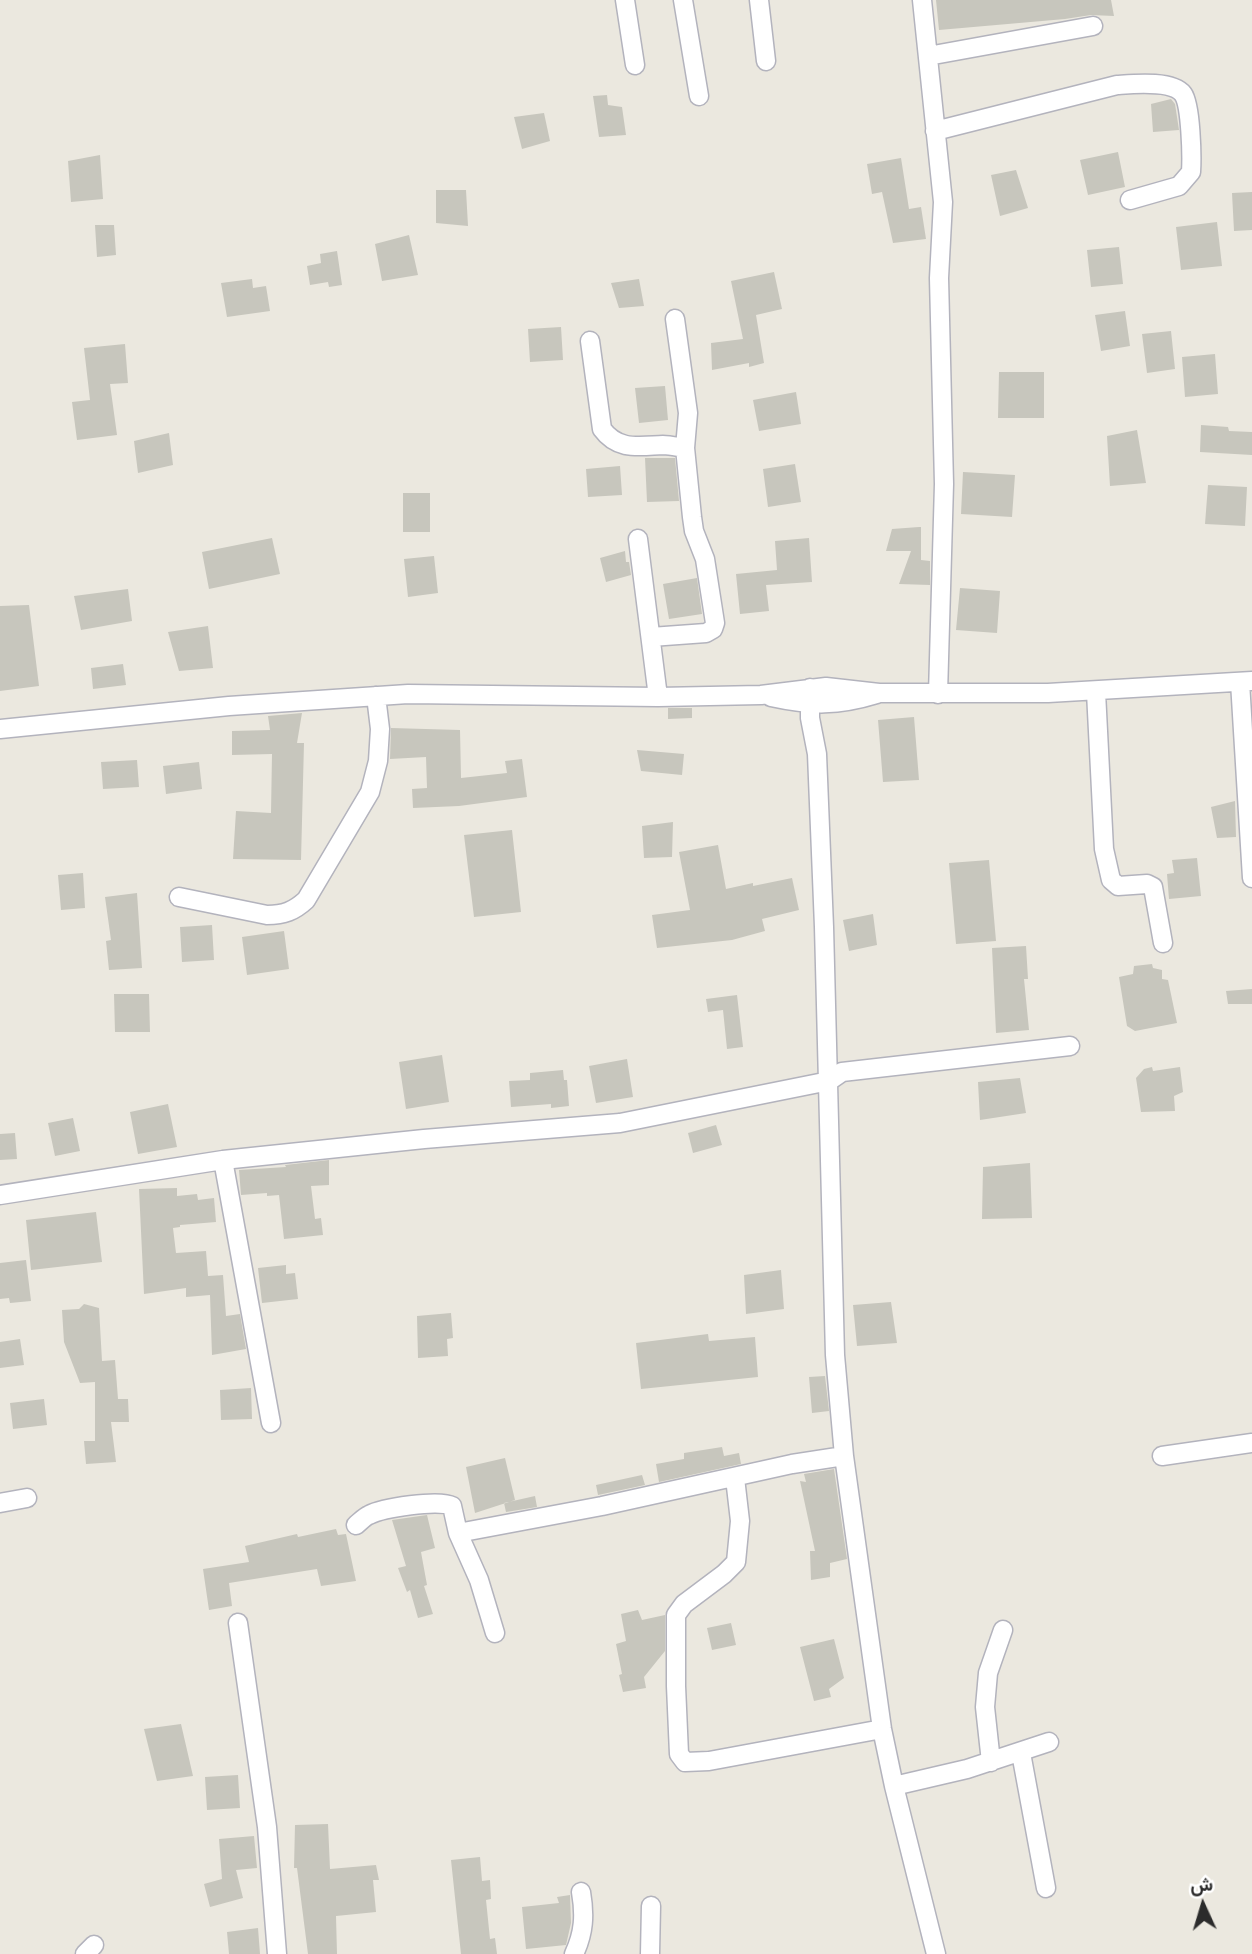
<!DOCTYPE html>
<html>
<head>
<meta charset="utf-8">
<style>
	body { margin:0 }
	#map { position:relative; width:1252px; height:1954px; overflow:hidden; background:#ebe8df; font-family:"Archivo Narrow",Vazirmatn,sans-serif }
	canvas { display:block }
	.north { position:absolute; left:1168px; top:1870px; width:70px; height:70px; -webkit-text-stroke:5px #fff; paint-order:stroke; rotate:356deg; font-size:19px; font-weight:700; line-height:28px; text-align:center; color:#2b2b2b }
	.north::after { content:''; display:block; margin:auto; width:24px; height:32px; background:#2b2b2b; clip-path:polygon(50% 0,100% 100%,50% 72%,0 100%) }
</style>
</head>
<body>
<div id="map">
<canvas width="1252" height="1954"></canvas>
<div class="north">ش</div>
</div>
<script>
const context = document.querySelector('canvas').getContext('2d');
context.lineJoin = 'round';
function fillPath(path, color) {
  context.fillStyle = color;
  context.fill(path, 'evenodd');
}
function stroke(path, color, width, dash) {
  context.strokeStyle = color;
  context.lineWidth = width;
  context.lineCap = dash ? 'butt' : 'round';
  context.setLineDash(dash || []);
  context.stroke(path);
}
fillPath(new Path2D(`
	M936,0H1111L1114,16L1091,15L1065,19L939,30Z
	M607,95L608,105L622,107L626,135L599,137L593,96Z
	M1171,99L1175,104L1179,130L1153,132L1151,104Z
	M544,113L550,141L522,149L514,117Z
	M1118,152L1125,187L1088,195L1080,160Z
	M100,155L103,199L71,202L68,161Z
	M901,158L909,209L921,207L926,239L893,243L882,192L872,194L867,164Z
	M1016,170L1028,208L1000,216L991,175Z
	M436,190H466L468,226L436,223Z
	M1252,192V230L1234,231L1232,193Z
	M1217,222L1222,266L1181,270L1176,227Z
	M95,225H114L116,255L97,257Z
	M409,235L418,275L382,281L375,244Z
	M1119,247L1123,284L1091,287L1087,250Z
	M337,251L342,285L329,287L328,282L310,285L307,266L321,263L320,254Z
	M774,272L782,309L756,315L764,363L749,367V363L712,370L711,343L743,339L731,281Z
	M252,279L253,288L266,286L270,311L227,317L221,283Z
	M639,279L644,306L619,308L611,283Z
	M1125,311L1130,346L1101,351L1095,315Z
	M561,327L563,360L530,362L528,329Z
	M1171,331L1175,369L1147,373L1142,334Z
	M125,344L128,383L110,384L117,435L77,440L72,402L90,400L84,348Z
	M1215,354L1218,394L1185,397L1182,357Z
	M999,372H1044V418H998Z
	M665,386L668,420L639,423L635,388Z
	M796,392L801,424L759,431L753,400Z
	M1201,425L1228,427L1229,431L1252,432V455L1200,452Z
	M1137,430L1146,483L1110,486L1107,436Z
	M169,433L173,465L138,473L134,441Z
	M645,458H675L679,501L647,502Z
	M795,464L801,502L768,507L763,469Z
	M620,466L622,495L588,497L586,469Z
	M963,472L1015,475L1012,517L961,514Z
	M1208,485L1247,487L1245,526L1205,524Z
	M403,493H430V532H403Z
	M919,527H921V560L930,561V585L899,584L911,551H886L892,529Z
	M272,538L280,574L209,589L202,552Z
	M809,538L812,582L766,585L769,611L740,614L736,574L777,570L775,541Z
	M625,551L626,562H629L631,575L606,582L600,558Z
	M434,556L438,593L408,597L404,559Z
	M697,578L702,614L669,619L663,584Z
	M960,588L1000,591L997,633L956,630Z
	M128,589L132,621L81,630L74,596Z
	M29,605L39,686L0,691V606Z
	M208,626L213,668L179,671L168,632Z
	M123,664L126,685L93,689L91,668Z
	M668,708H692V718L668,719Z
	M302,713L297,743H304L301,860L233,859L236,811L271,813L272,754L232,755V731L270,730L268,716Z
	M914,717L919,780L883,782L878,720Z
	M391,728L460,730L461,778L507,773L505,761L522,759L527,797L459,806L413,808L412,789L427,788L426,757L390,759Z
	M637,750L684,754L682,775L641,771Z
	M137,760L139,787L103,789L101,762Z
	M199,762L202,789L166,794L163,766Z
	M1235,801L1236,837L1217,838L1211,807Z
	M673,822L672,857L644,858L642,826Z
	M512,830L521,912L474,917L464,835Z
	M718,845L726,889L753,883V886L792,878L799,910L762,919L765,931L732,940L657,948L652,915L690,910L679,852Z
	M1197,858L1201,896L1169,899L1167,874L1174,873L1172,860Z
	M989,860L996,941L956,944L949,863Z
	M83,873L85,908L61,910L58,875Z
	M137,893L142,968L109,970L106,941L111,940L105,897Z
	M873,914L877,945L849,951L843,920Z
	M212,925L214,960L182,962L180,927Z
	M284,931L289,969L247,975L242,937Z
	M1026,946L1028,979H1024L1029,1030L996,1033L992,948Z
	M1152,964L1153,968L1162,970V979L1168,980L1177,1023L1135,1031L1127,1026L1119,977L1133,974L1134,966Z
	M1252,989V1004H1228L1226,991Z
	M114,994H149L150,1032H115Z
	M737,995L743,1047L727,1049L723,1010L708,1012L706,999Z
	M442,1055L449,1102L406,1109L399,1062Z
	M627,1059L633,1097L596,1103L589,1066Z
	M1152,1067L1153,1071L1180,1067L1183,1092L1174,1096L1175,1111L1141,1112L1136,1078L1144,1069Z
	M563,1070L564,1080H567L569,1106L551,1108V1104L511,1107L509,1081L530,1080V1073Z
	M1020,1078L1026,1113L980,1120L978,1082Z
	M168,1104L177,1147L138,1154L130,1112Z
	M73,1118L80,1151L55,1156L48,1123Z
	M716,1125L722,1145L693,1153L688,1133Z
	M15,1133L17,1159L0,1160V1134Z
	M329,1160V1185L311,1186L315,1219L321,1218L323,1235L284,1239L279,1195L267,1196V1193L241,1195L239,1170L286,1167L285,1165Z
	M1030,1163L1032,1218L982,1219L983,1167Z
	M177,1188V1196L197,1194L198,1200L214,1198L216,1222L180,1225V1227L173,1228L176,1253L206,1251L208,1276L223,1275L226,1316L240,1314L246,1349L212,1355L210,1295L186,1297V1288L144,1294L139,1189Z
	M96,1212L102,1262L31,1270L26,1220Z
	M26,1260L31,1301L10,1303L9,1298L0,1299V1263Z
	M286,1265V1274L295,1273L298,1299L262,1303L258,1268Z
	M781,1270L784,1309L746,1314L744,1275Z
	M891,1302L897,1343L857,1346L853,1305Z
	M84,1304L99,1308L102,1361L115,1360L118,1399H128L129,1422H111L116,1462L86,1464L84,1441H95V1382L80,1383L64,1342L62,1310L79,1309Z
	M451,1313L453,1338L447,1339L448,1356L418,1358L417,1316Z
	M708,1334L709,1341L755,1337L758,1377L641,1389L636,1343Z
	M20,1339L24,1365L0,1368V1342Z
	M825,1376L829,1411L812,1413L809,1377Z
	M251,1388L252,1419L221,1420L220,1390Z
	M44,1399L47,1425L13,1429L10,1403Z
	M722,1447L724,1456L739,1453L741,1464L659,1482L656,1464L684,1459V1453Z
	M505,1458L515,1500L475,1513L466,1467Z
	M834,1469L847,1559L830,1563V1577L811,1580L810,1551H815L800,1481L806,1482L804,1474Z
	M642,1475L645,1485L598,1495L596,1485Z
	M535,1496L537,1507L506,1512L504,1503Z
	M427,1515L435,1548L421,1552L427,1585L424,1586L433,1614L418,1618L410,1590L407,1592L398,1568L406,1566L392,1520Z
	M336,1529L338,1535L346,1534L356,1581L321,1586L317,1569L229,1583L232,1606L209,1610L203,1569L249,1562L245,1546L297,1534L298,1537Z
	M638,1610L642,1620L665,1615V1651L644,1677L646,1688L623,1692L619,1675L622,1674L616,1644L626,1641L621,1614Z
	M731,1623L736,1645L712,1650L707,1628Z
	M834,1639L844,1678L829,1689L831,1697L814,1701L800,1647Z
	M181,1724L193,1776L157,1781L144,1729Z
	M238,1775L240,1808L207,1810L205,1777Z
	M328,1824L330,1869L376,1865L379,1880H373L376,1912L336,1916L337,1954H308L297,1868H294L295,1825Z
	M254,1836L257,1868L236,1870L243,1898L210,1907L204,1884L222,1879L219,1839Z
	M480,1857L482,1881L490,1880L491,1899L486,1900L490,1939L495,1938L497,1954H461L451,1860Z
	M570,1895L571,1923L566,1945L526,1949L522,1907L559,1903L557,1897Z
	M258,1928L260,1954H229L227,1932Z`), '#c7c6bd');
const minor = new Path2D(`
	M625,0L635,65
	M683,0L699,96
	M759,0L766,61
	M922,0L943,202L939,278L944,484L938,694
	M928,56L1093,26
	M935,131L1117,85C1133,84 1172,80 1183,94C1191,105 1192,157 1191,172L1179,186L1130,200
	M590,341L602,429C618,451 639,446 663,445C670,445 678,447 685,448
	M638,539L658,697
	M651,637L706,633L713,629L715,623L705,559L694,531L692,517L685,448L688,413L675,319
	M1240,682L1252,878
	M810,688V718L817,754L824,927L835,1355L844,1456L882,1729L894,1786L936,1954
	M1096,692L1104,849L1111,880L1118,886L1147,884L1153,887L1163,943
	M771,697C812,706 838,706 877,694
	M0,729L229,706L408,694L658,697L761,695L826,687L879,693H1048L1252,681
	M179,897L267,915C284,915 294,911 306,900L370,792L378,761L380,729L376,696
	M223,1160L271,1423
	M0,1195L223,1160L424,1139L620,1123L829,1081L842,1072L1070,1046
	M1162,1456L1252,1443
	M735,1478L740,1521L736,1562L724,1574L684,1604L676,1615V1686L679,1754L685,1762L709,1761L882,1729
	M0,1503L27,1498
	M356,1525C360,1522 364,1517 369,1515C382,1508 439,1499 452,1506L458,1533L602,1506L792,1464L844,1456
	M458,1533L479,1580L495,1633
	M238,1623L267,1827L277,1954
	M1021,1753L1046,1888
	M991,1762L985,1707L988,1673L1003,1630
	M894,1786L967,1769L1049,1742
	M85,1954L94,1945
	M574,1954C584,1933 585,1915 581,1892
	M650,1954L651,1906`);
stroke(minor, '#b3b3bd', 21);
stroke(minor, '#fff', 18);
</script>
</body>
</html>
